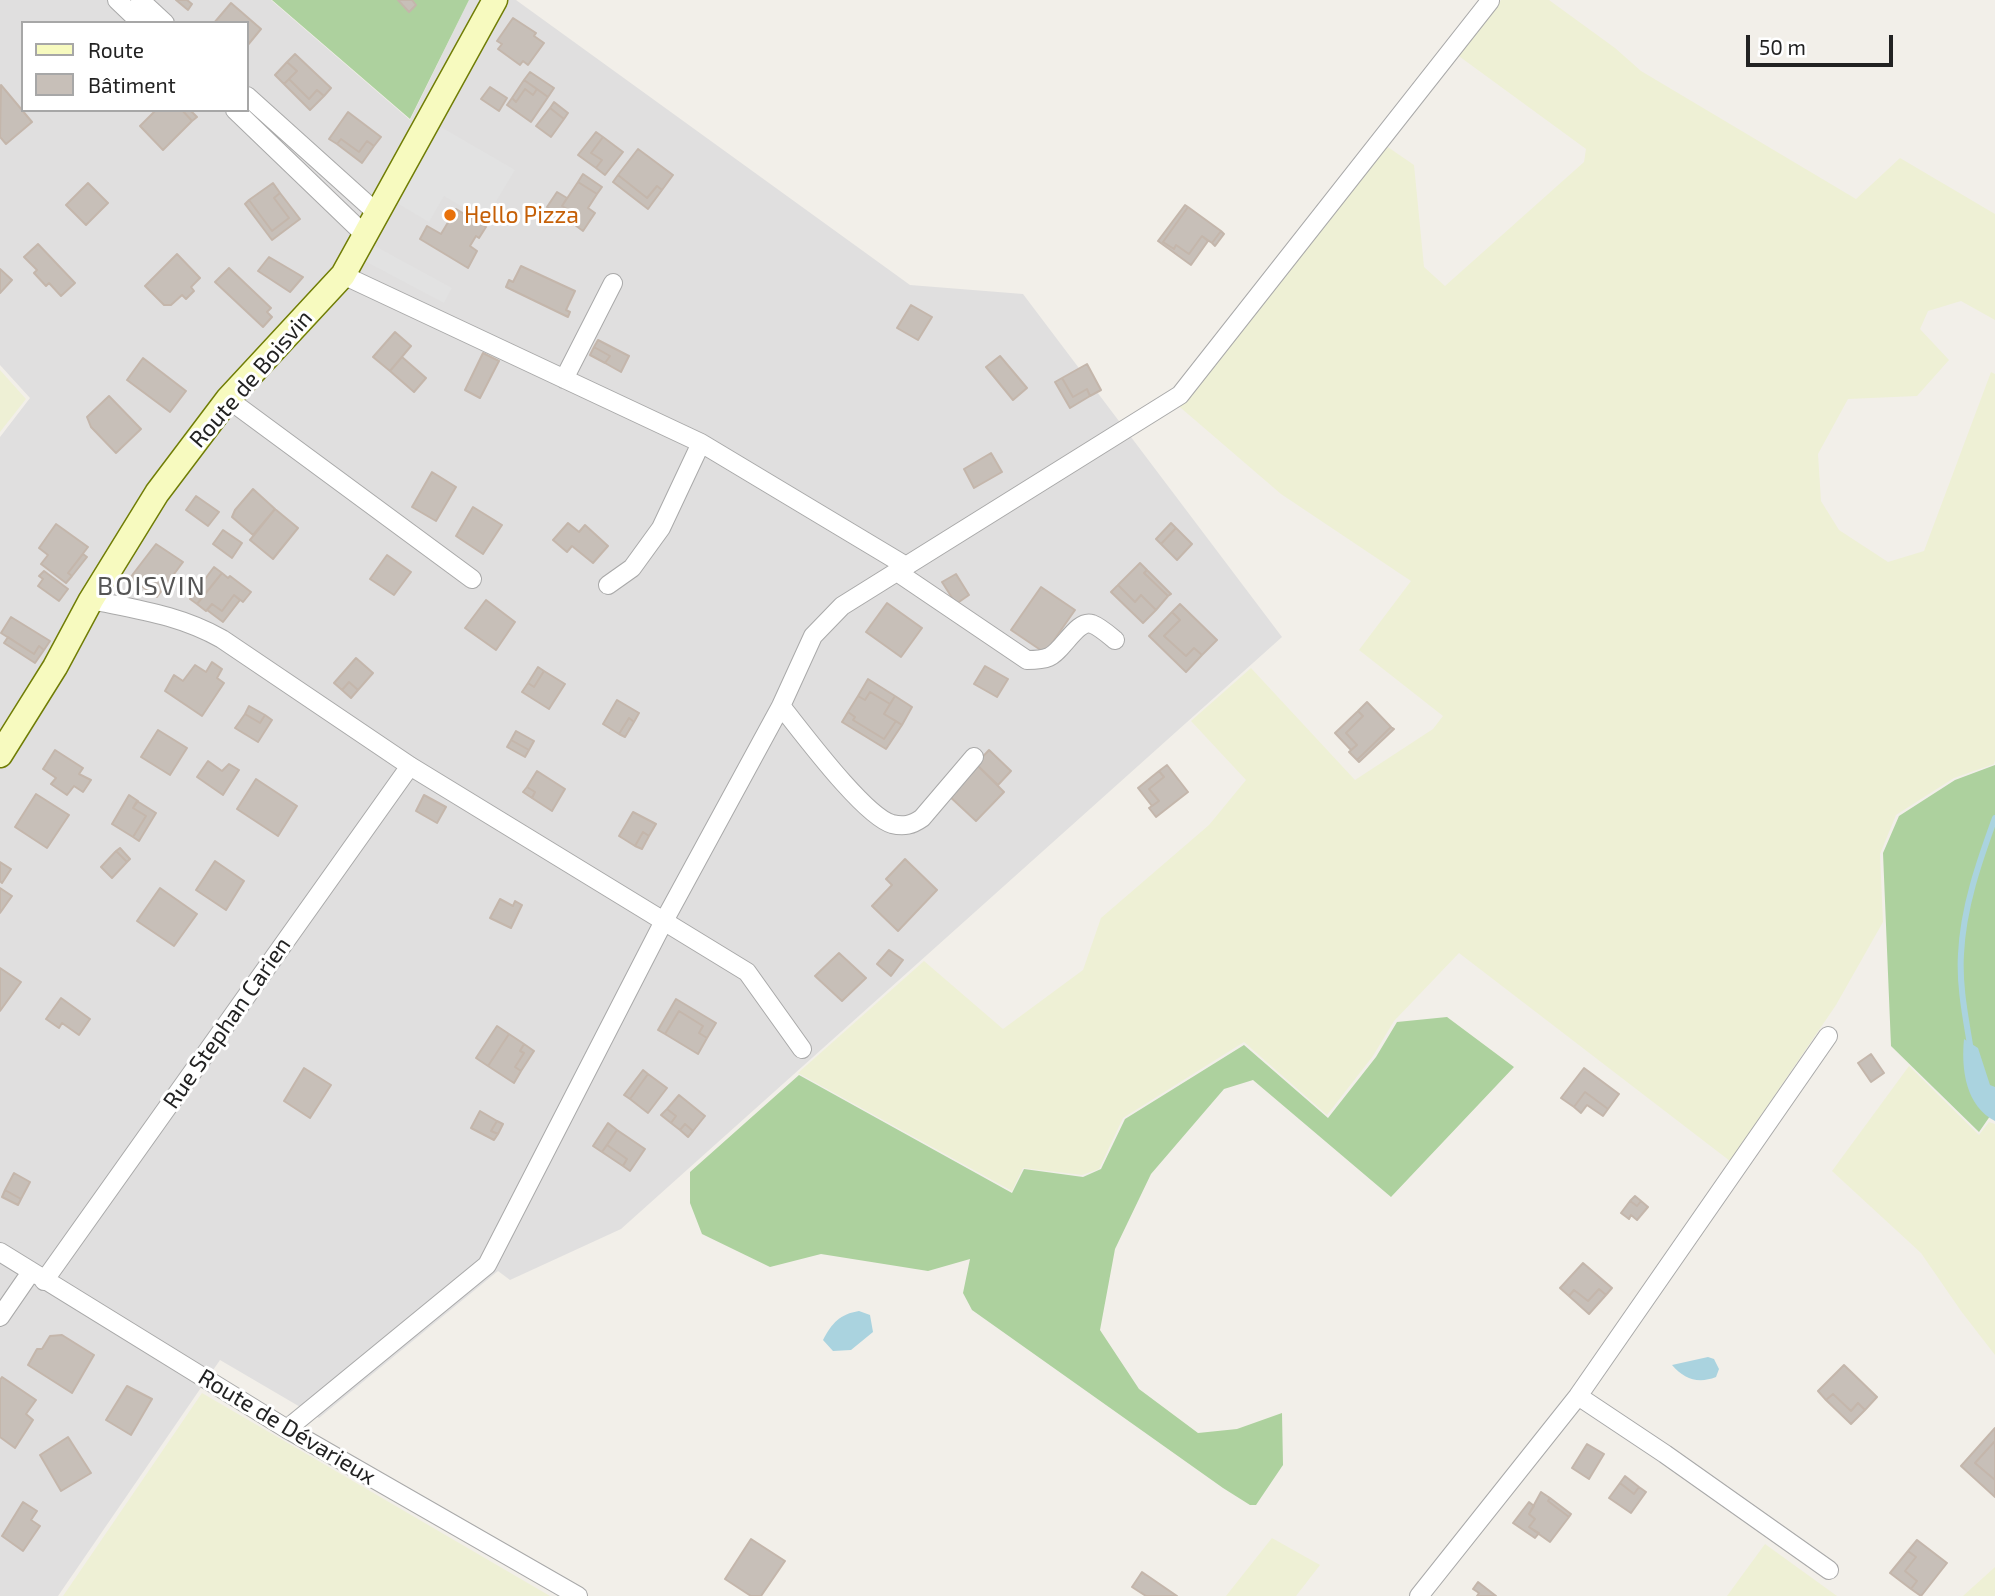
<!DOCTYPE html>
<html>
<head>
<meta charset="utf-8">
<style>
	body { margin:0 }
	#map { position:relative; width:1995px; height:1596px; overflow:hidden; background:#f2efe9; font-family:"Exo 2",sans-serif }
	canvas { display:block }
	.legend { position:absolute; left:21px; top:21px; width:228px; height:91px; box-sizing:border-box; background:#fff; border:2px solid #a7a7a7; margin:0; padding:9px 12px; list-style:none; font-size:21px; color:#222 }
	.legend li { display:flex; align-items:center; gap:14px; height:35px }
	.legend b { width:35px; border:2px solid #a7a7a7 }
	.scale { position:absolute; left:1746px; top:35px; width:147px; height:32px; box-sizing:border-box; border:4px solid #222; border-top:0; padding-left:9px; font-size:21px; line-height:24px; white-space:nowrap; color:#222; -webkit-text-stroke:5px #fff; paint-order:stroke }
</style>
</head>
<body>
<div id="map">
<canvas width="1995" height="1596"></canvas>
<ul class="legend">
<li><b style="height:9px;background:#f7fabf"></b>Route</li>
<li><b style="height:19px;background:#c7bfb8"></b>Bâtiment</li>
</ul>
<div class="scale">50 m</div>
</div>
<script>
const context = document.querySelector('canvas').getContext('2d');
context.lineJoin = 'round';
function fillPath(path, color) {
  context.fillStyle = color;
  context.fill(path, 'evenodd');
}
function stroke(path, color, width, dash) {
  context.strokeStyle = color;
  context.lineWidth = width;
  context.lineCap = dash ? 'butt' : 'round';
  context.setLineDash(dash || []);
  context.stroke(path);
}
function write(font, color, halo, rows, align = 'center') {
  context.font = font + ' "Exo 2",sans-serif';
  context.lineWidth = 6;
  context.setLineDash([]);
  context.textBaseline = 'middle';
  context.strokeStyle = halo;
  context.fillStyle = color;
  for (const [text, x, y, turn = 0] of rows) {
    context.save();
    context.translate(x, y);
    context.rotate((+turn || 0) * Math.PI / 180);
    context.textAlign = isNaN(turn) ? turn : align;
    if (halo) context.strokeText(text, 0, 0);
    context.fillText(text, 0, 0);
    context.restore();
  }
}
fillPath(new Path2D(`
	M0,0H271L410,120L469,0H516L910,285L1023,294L1282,637L621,1229L510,1280L498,1271L319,1418L220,1360L58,1596H0V437L30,398L0,365ZM23,23H247V110H23Z`), '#e0dfdf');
fillPath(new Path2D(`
	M1501,0H1549L1615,48L1641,71L1856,199L1900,158L1995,214V320L1961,301L1928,311L1920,329L1949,360L1917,396L1848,399L1818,454L1821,501L1839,530L1888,562L1924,551L1991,372L1995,374V760L1994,764L1954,778L1896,815L1880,854L1883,922L1836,1005L1730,1161L1459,953L1394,1021L1373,1056L1327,1115L1244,1042L1123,1118L1099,1169L1082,1175L1023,1168L1012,1191L798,1073L924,961L1003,1029L1083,970L1101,918L1209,825L1246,780L1191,721L1251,668L1355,780L1433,729L1443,716L1359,650L1411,581L1281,494L1174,402L1382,143L1414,165L1424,267L1445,286L1584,162L1586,149L1456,54Z
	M0,370L26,399L0,432Z
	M1909,1066L1979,1135L1989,1122L1995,1124V1355L1961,1311L1921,1253L1832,1171Z
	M202,1393L550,1596H63Z
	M1272,1538L1320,1565L1296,1596H1226Z
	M1765,1544L1837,1596H1727Z
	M1995,1567V1596H1963Z`), '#eef0d5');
fillPath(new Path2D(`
	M272,0H469L410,119Z
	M1995,765V1109L1979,1132L1891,1046L1883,853L1899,816L1955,780Z
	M1447,1017L1514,1067L1391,1197L1253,1080L1224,1089L1151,1174L1115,1249L1100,1330L1139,1389L1198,1433L1237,1429L1282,1413L1283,1465L1256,1505H1250L1223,1488L972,1310L963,1293L970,1259L928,1271L821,1254L770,1267L702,1234L690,1203V1172L799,1075L1012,1193L1024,1169L1083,1177L1101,1169L1125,1119L1244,1045L1328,1118L1376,1057L1397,1022Z`), '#add19e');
fillPath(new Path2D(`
	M441,127L515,170L485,220L444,196L429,222L397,203Z
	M373,245L452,288L444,303L365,261Z`), '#e2e2e2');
fillPath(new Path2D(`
	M1964,1039L1978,1048L1990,1085L1995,1087V1121C1966,1106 1961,1070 1964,1039Z
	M859,1311L870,1315L873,1332L851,1350L833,1351L823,1340C832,1323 840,1314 859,1311Z
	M1708,1357L1714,1359L1719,1369L1716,1377C1698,1384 1684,1379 1672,1365Z`), '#aad3df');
stroke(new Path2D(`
	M1971,1051C1966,1019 1959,987 1961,954C1963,908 1979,862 1995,818`), '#aad3df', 6);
const building = new Path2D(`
	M176,0H187L192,4L188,10Z
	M398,0H412L416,5L409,12Z
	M231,3L261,29L247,46V23H214Z
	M513,18L536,33L534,36L544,43L528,65L523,61L520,65L498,49L502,44L497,41Z
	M295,54L331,88L324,96L317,90L309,99L289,79L297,71L287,62Z
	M287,62L297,71L284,84L275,75Z
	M530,72L554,88L548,97L524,80Z
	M289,79L309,99L317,90L324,96L310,110L284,84Z
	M524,80L537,89L533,95L525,89L516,102L512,98Z
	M1,85L32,122L6,144L0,137Z
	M490,87L507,98L499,111L481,99Z
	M525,89L533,95L537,89L548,97L531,122L507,105L512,98L516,102Z
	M554,102L568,113L564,119L550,108Z
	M550,108L564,119L551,137L536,126Z
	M156,110H182L192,121L163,150L140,126Z
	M182,110H190L197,117L192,121Z
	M348,112L381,137L374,146L367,141L359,152L341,139L337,144L329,139Z
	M596,132L603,137L591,153L602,160L596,168L578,155Z
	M603,137L623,152L605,175L596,168L602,160L591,153Z
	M341,139L359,152L367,141L374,146L362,163L337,144Z
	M638,149L673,175L662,190L657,186L647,198L618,175Z
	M583,174L602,187L597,194L578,182Z
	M618,175L647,198L657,186L662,190L648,209L613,182Z
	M578,182L597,194L588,208L595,213L583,231L571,222L576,214L562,206Z
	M88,183L108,203L86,225L66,205Z
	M273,183L280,193L274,198L289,218L272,231L249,200Z
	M557,192L567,198L562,206L576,214L571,222L547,207Z
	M280,193L300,219L272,240L245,204L249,200L272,231L289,218L274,198Z
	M1185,205L1188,207L1163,242L1174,249L1176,245L1189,254L1202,236L1208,241L1191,265L1158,241Z
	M1188,207L1221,231L1212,243L1202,236L1189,254L1176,245L1174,249L1163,242Z
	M456,209L486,227L479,238L476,236L470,246L477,251L468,268L420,239L427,226L441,234Z
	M1221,231L1224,234L1215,246L1212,243Z
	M38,244L75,283L61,296L49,283L46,286L34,273L37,270L24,257Z
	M177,254L200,278L191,287L194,291L186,299L182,295L171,305H164L145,286Z
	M269,257L303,277L290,292L258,271Z
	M521,266L575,291L566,310L570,312L568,317L506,287L509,280L513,282Z
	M229,268L271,308L267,312L272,317L263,327L215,282Z
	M0,269L12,280L0,293Z
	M911,305L932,317L918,340L897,328Z
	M395,332L411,346L390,371L373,357Z
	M598,340L629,356L621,372L605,363L610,356L594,347Z
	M594,347L610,356L605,363L590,355Z
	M483,353L499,361L480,398L465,390Z
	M1000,356L1027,388L1013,400L986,367Z
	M402,357L426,378L414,392L390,371Z
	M143,358L186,391L170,412L127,380Z
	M1087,364L1101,390L1090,396L1087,389L1073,397L1062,378Z
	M1062,378L1073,397L1087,389L1090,396L1070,408L1055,382Z
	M109,396L141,429L116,453L91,427L87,417Z
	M991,453L1002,472L974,488L964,469Z
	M432,472L456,487L436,521L412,507Z
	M253,489L275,509L253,535L232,517L235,510Z
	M196,496L219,512L208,526L186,510Z
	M473,507L502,525L483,554L456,536Z
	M275,509L298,528L273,559L250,540Z
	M568,523L579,532L585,525L608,546L593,563L572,546L567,552L553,540Z
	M1171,523L1176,528L1161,544L1156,539Z
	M56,524L88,547L68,573L72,576L66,583L41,564L48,555L39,548Z
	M1176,528L1192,544L1177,560L1161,544Z
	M223,530L242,543L232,558L213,544Z
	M156,544L183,562L157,597L130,578Z
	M83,554L87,557L72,576L68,573Z
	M387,555L411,572L394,595L370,579Z
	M1140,563L1147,570L1144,573L1168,596L1156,610L1141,595L1135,602L1118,585Z
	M214,567L222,573L197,604L190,599Z
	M1147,570L1171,594L1168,596L1144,573Z
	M44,571L68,589L59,601L38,586L43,579L39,576Z
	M222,573L228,578L230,576L251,592L243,602L234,595L222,611L212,604L206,611L197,604Z
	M956,574L969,595L956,604L942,582Z
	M1118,585L1135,602L1141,595L1156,610L1143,623L1111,592Z
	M1041,587L1075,610L1045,653L1011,630Z
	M234,595L240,600L223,622L207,610L212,604L222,611Z
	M486,600L515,622L496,650L465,628Z
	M887,603L922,628L901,657L866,632Z
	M1180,604L1217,640L1202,655L1194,648L1186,656L1164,636L1180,620L1172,612Z
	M1172,612L1180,620L1164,636L1186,656L1194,648L1202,655L1186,672L1149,636Z
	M11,617L50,641L44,650L39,646L34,654L1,633Z
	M8,637L34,654L39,646L44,650L35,663L4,643Z
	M356,658L373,673L358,690L349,682L342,690L334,683Z
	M212,662L222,669L217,678L224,683L202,716L165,691L174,675L183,681L195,665L206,672Z
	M985,666L1008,679L997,697L974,684Z
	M538,667L544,671L534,687L528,683Z
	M544,671L565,684L549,709L522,692L528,683L534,687Z
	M868,679L895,696L890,704L870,692L865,700L858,696Z
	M349,682L358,690L351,698L342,690Z
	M870,692L890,704L884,714L896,721L884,739L853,720L855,717L848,712L858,696L865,700Z
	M895,696L912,707L902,725L884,714Z
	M617,700L639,713L634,722L629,718L619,734L603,724Z
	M1367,702L1391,727L1357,760L1349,752L1357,745L1346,733L1363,716L1358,711Z
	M249,706L265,715L260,723L245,714Z
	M1358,711L1363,716L1346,733L1357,745L1351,750L1335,733Z
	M848,712L855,717L853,720L884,739L896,721L902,725L886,749L842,722Z
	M245,714L260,723L265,715L272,720L258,742L235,728Z
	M629,718L634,722L625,737L619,734Z
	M1391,727L1394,729L1359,762L1357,760Z
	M158,730L187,748L170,775L141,757Z
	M516,731L534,741L529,750L511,740Z
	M511,740L529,750L525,757L507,747Z
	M55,750L83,768L79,774L91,780L83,792L74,786L67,795L51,784L56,778L43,769Z
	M989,750L1011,771L998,785L976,764Z
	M208,761L222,771L229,764L239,770L223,795L197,777Z
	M976,764L1004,792L976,821L947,794Z
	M1167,765L1188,792L1156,817L1149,808L1159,801L1149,789L1164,777L1159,771Z
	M537,771L565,789L552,811L532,798L535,792L527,787Z
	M1159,771L1164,777L1149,789L1159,801L1152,806L1138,788Z
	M256,779L297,806L278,836L237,809Z
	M527,787L535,792L532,798L523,792Z
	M36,794L69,815L47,848L15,827Z
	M129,795L138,801L133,808L146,816L133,837L112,824Z
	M424,795L446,807L437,823L416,811Z
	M137,801L156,813L139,841L133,837L146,816L133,808Z
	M633,812L656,824L649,836L643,832L635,846L619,836Z
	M643,832L649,836L642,849L635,846Z
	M120,848L130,859L127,862L116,851Z
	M116,851L127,862L112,878L101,867Z
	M905,859L937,890L898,931L872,906L892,885L886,879Z
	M215,861L244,881L226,910L196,890Z
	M0,862L11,869L2,883L0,881Z
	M0,888L12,896L0,913Z
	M160,888L197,914L174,946L137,921Z
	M500,899L513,906L515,901L522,905L511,928L490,918Z
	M889,950L903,960L891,976L877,964Z
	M839,953L866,978L842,1001L815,976Z
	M0,968L21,982L0,1011Z
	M61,998L90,1019L79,1035L62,1023L59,1028L46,1019Z
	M676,999L716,1023L707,1038L699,1033L703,1026L679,1011L665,1034L658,1030Z
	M679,1011L703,1026L699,1033L707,1038L698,1054L665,1034Z
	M497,1026L509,1034L488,1066L476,1058Z
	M509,1034L524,1044L520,1051L524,1053L515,1067L521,1071L514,1083L488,1066Z
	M524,1044L534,1051L521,1071L515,1067L524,1053L520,1051Z
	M1871,1054L1884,1073L1871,1082L1858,1063Z
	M304,1068L331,1085L310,1118L284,1101Z
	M1584,1068L1619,1094L1608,1109L1585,1092L1574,1107L1561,1098Z
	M643,1070L648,1074L630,1099L624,1095Z
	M648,1074L667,1088L648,1113L630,1099Z
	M1585,1092L1608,1109L1603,1116L1587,1105L1581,1113L1574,1107Z
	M679,1095L705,1116L693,1131L685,1124L680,1130L671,1123L676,1116L667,1109Z
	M667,1109L676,1116L671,1123L661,1115Z
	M480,1111L497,1121L491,1131L498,1134L494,1140L471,1128Z
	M497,1121L503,1124L498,1134L491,1131Z
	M608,1123L617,1130L602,1152L593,1146Z
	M685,1124L693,1131L688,1137L680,1130Z
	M617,1130L645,1149L630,1171L623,1166L627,1159L607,1145Z
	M607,1145L627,1159L623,1166L602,1152Z
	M14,1173L30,1182L21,1199L5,1190Z
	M5,1190L21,1199L18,1205L2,1197Z
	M1635,1196L1641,1201L1637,1206L1630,1201Z
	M1630,1201L1637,1206L1641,1201L1648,1207L1637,1220L1631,1215L1629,1219L1621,1213Z
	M1583,1263L1612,1288L1606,1295L1599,1289L1588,1301L1574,1290L1569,1296L1560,1288Z
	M1599,1289L1606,1295L1589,1314L1569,1296L1574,1290L1588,1301Z
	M62,1335L94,1355L72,1393L28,1365L37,1349H42L50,1336Z
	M1844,1365L1877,1397L1865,1410L1858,1403L1851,1411L1833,1394L1826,1400L1818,1391Z
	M2,1377L36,1400L26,1414L33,1420L15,1448L0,1437V1380Z
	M127,1386L152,1399L131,1435L106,1420Z
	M1833,1394L1851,1411L1858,1403L1865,1410L1851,1424L1826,1400Z
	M1995,1428V1441L1975,1463L1995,1480V1497L1961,1466Z
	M68,1437L91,1473L61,1491L40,1455Z
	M1995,1441V1480L1975,1463Z
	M1587,1444L1604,1454L1589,1479L1572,1468Z
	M1625,1476L1639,1487L1634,1494L1620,1483Z
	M1620,1483L1634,1494L1639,1487L1646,1492L1631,1513L1609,1498Z
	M1541,1492L1550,1498L1548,1501L1569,1517L1550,1542L1529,1527L1535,1519L1529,1514Z
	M1550,1498L1571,1514L1569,1517L1548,1501Z
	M23,1502L37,1511L31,1520L40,1526L23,1551L2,1536Z
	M1529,1502L1534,1506L1529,1514L1535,1519L1529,1527L1539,1533L1535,1538L1513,1523Z
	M751,1539L785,1561L761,1596H751L725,1579Z
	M1917,1540L1947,1563L1921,1596L1911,1589L1917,1581L1905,1571L1916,1557L1908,1551Z
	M1908,1551L1916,1557L1905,1571L1917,1581L1911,1589L1890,1573Z
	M1142,1572L1177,1596H1146L1132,1587Z
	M1478,1582L1496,1596H1477L1479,1593L1473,1589Z`);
fillPath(building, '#c7bfb8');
stroke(building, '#c4b6ab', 2);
const street = new Path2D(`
	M117,0L141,23
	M140,0L165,23
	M247,96L378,214
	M235,110L366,236
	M343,275L701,443L906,566
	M564,379L613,283
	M228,399L472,579
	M897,572L1027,660C1035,660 1042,660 1049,657C1063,651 1077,619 1092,624C1100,627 1109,635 1115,640
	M608,585L632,568L661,528L701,443
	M91,600C139,610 179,615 222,639L410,766L747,972L802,1049
	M781,706C802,732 864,816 892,824C904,827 912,825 922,818L974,757
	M0,1252L287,1429L578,1596
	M44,1281L410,766
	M0,1317L31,1272
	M1578,1396L1665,1454L1829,1570
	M287,1429L487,1265L664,921L781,706L813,636L842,606L1180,395L1490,1
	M1419,1596L1578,1396L1828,1036`);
const secondary = new Path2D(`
	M0,755L55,667L91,600L157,493L228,399L343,275L495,0`);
stroke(street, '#a9a9a9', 20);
stroke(secondary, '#707d05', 27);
stroke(street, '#fff', 18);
stroke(secondary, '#f7fabf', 24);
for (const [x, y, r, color] of [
	[450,215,7,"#e8710a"]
]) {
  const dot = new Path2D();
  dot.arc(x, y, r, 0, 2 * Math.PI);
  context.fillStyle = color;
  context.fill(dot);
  stroke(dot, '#fff', 2.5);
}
write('23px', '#c56008', '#fff', [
	["Hello Pizza",464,215]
], 'left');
write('23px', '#222', '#fff', [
	["Route de Boisvin",251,379,-49],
	["Rue Stephan Carien",227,1023,-55],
	["Route de Dévarieux",287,1427,31]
]);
context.letterSpacing = '2px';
write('26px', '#555', '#fff', [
	["BOISVIN",152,586]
]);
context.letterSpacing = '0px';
</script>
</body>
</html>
